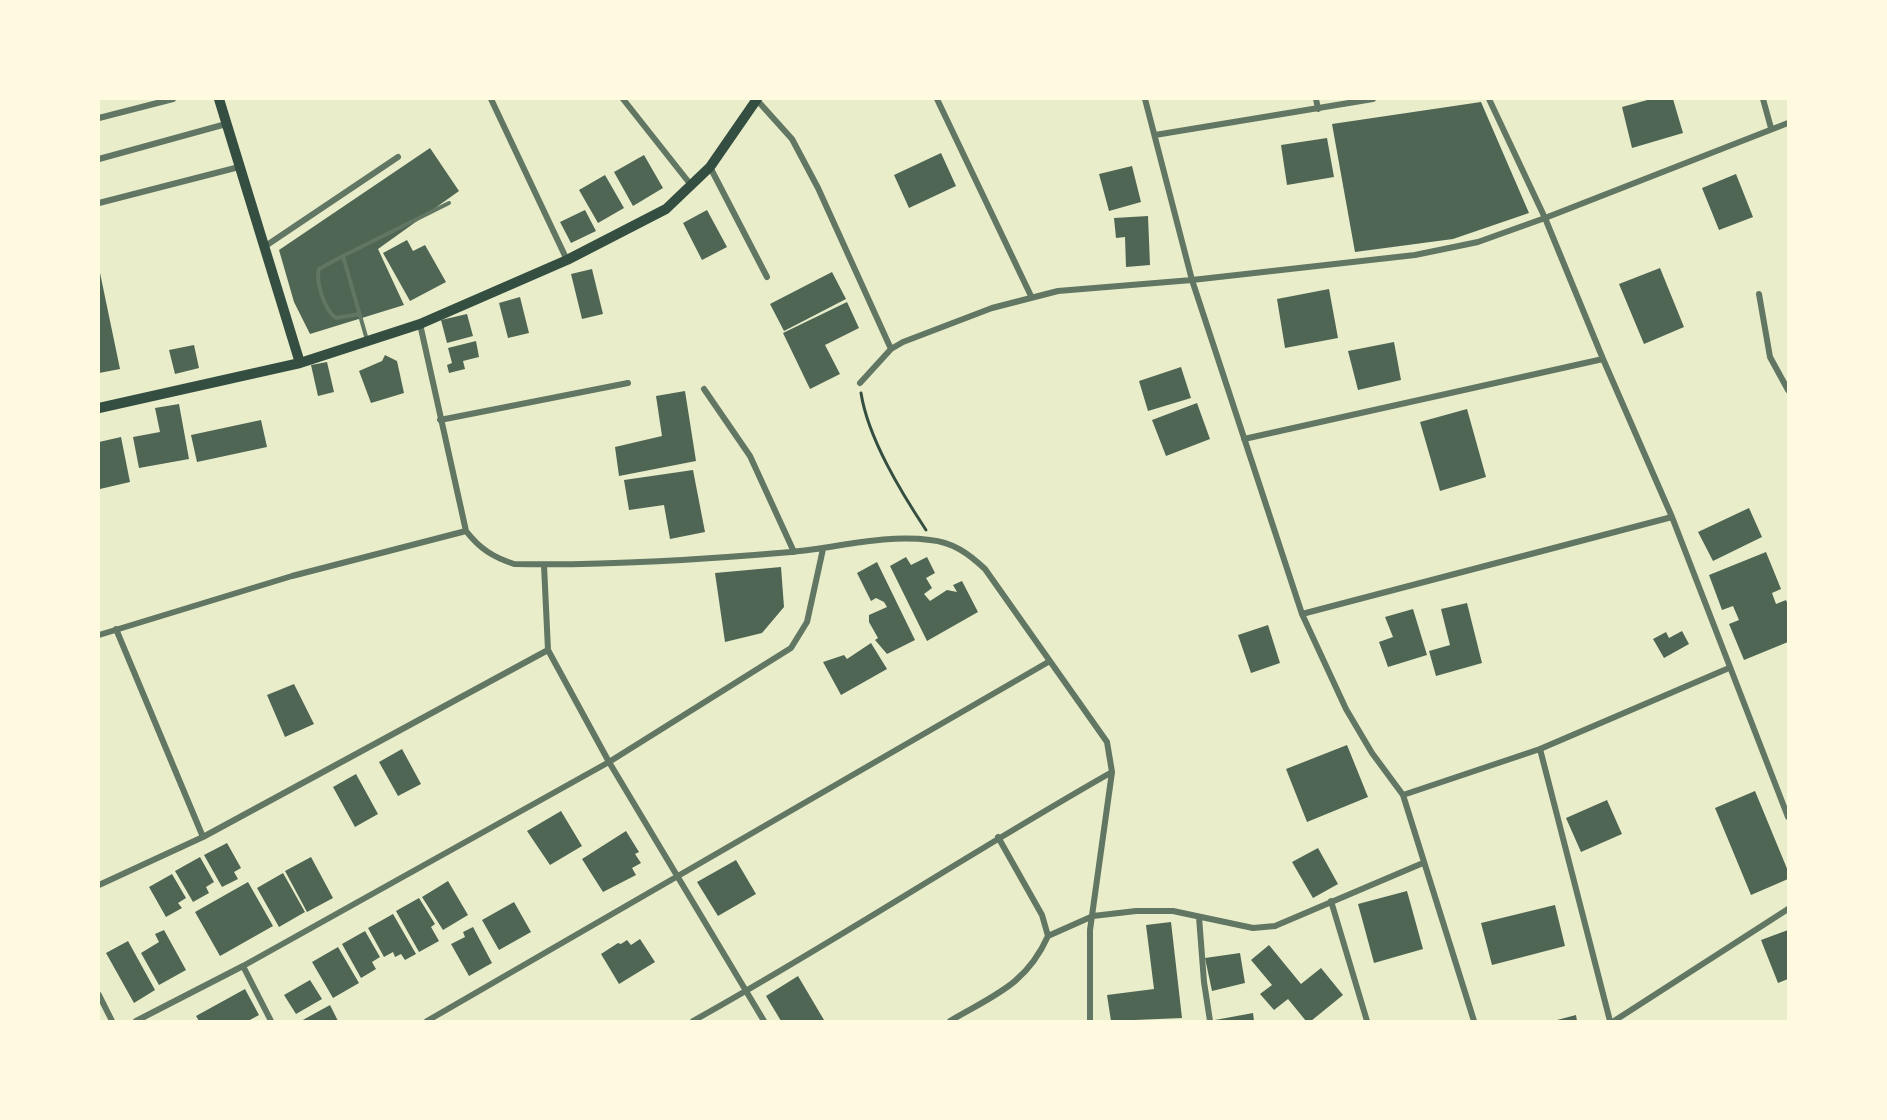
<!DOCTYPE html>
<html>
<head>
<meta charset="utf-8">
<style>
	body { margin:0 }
	#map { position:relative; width:1887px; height:1120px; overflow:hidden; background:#e9edc9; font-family:"Fira Sans Condensed",sans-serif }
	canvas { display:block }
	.frame { position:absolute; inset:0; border:100px solid #fefae0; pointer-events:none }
</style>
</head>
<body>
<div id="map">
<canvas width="1887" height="1120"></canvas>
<div class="frame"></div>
</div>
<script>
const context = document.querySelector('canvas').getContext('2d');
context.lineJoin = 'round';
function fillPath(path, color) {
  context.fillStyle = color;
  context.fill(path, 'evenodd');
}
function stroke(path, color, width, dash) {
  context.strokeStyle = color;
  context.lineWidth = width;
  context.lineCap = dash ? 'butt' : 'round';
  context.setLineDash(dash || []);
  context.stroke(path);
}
fillPath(new Path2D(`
	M1651,99H1673L1683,133L1632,148L1622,107Z
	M1481,102L1529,213L1453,239L1355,252L1332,124Z
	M1327,138L1334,177L1287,185L1281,145Z
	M430,148L459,191L378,249L404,305L310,334L294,302L279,250Z
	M941,153L956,186L909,208L894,175Z
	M644,155L663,188L633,206L614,172Z
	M1132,166L1141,202L1109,211L1099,174Z
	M1736,174L1753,217L1719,230L1702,188Z
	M605,175L624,208L598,223L579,190Z
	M585,210L596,231L571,243L560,222Z
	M707,210L727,247L702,260L683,223Z
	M1148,216L1150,265L1126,267L1125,237L1116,238L1114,218Z
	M407,240L413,251L425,245L446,282L410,301L383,253Z
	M99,268L120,369L99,373Z
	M1660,268L1684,327L1644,344L1619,284Z
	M592,269L603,314L582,319L571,274Z
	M832,272L846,299L784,331L770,304Z
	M1329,289L1338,338L1285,348L1277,299Z
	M520,297L529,333L508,338L499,303Z
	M847,302L859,328L825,345L840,374L810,389L783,333Z
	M467,314L473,336L447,343L441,320Z
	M476,341L479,357L463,361L465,369L449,373L447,365L452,363L448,348Z
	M1394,342L1401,380L1358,390L1348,351Z
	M194,345L199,368L175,374L169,350Z
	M385,355L397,361L404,393L371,403L359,371L382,361Z
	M327,362L334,392L318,396L311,365Z
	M1181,367L1191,398L1148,411L1139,381Z
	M685,391L696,461L619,476L615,447L662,436L656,396Z
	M1197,403L1210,439L1166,456L1152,420Z
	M179,404L189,459L139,468L133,437L160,432L155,408Z
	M1467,409L1486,477L1440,491L1420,422Z
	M261,420L267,447L197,462L191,435Z
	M121,437L130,482L100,489L99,442Z
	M693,470L705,532L670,539L664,505L629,510L624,480Z
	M1749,508L1762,537L1713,561L1698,532Z
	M1766,552L1781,589L1772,593L1776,604L1786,600L1788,605V642L1744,660L1729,624L1739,620L1733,606L1722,610L1709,575Z
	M906,557L911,565L927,557L935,573L926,578L932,588L924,594L930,601L947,590L957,592L953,585L962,581L978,612L927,641L890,566Z
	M877,562L915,640L887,654L875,640L878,638L869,622V615L887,607L884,602L876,598L871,601L857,573Z
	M781,567L784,607L762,633L725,642L715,573Z
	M1467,603L1482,663L1436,676L1429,651L1450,645L1441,609Z
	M1413,609L1427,655L1388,667L1379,642L1393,637L1385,617Z
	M1268,625L1280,663L1251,673L1238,635Z
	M1682,631L1689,644L1664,658L1653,639L1666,632L1669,638Z
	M871,643L887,669L841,695L823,662L844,655L847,659Z
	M294,684L314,724L285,737L267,695Z
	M1347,745L1368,797L1307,822L1286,769Z
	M402,749L421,784L398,796L379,762Z
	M356,774L378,814L355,827L333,787Z
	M1755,791L1788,871V879L1751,895L1715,808Z
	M1607,800L1622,834L1581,852L1566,818Z
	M561,811L582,846L550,865L527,831Z
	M626,831L639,852L635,854L641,863L632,868L636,875L603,892L582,859Z
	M227,843L241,868L234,872L238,879L222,887L204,855Z
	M1318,848L1338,884L1313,898L1292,862Z
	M200,857L214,882L206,887L209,893L193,902L175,871Z
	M311,857L333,898L307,912L285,871Z
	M736,860L756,894L718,916L697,882Z
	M283,873L305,912L279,927L257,888Z
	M172,874L186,898L178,903L182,908L166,917L149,887Z
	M448,881L468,915L443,930L422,897Z
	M248,882L273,926L220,956L195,912Z
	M1407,891L1423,949L1374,963L1358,904Z
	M419,898L435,924L431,927L439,941L419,952L396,911Z
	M514,902L531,932L499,950L482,920Z
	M1555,905L1565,946L1492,965L1481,923Z
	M393,914L416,954L405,960L401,954L395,957L393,952L384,957L368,928Z
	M1171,922L1182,1018L1111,1021L1107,995L1154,989L1146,925Z
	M473,927L492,963L469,976L451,944L465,937L463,932Z
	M164,930L186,970L159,985L141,953L159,942L155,934Z
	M1788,930V979L1778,983L1761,940Z
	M365,931L380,957L372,962L376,969L361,978L342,944Z
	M640,939L655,962L619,984L601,954L618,943L621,944L627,940L631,945Z
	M128,941L155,990L134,1003L106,953Z
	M1269,945L1301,984L1321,968L1343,995L1311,1021H1306L1288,999L1274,1010L1260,994L1272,985L1251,960Z
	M338,947L359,983L333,998L312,962Z
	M1240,953L1245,983L1212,991L1205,958Z
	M798,976L824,1020L823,1021H781L766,996Z
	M310,980L322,999L296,1014L284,995Z
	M245,989L259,1015L248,1021H199L196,1016Z
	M330,1005L338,1021H301Z
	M1253,1013L1254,1021H1215V1020Z
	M1576,1015L1577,1021H1557V1020Z`), '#4f6655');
stroke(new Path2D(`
	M861,393C868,438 901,492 926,530`), '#344e41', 3);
stroke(new Path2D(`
	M343,256L319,269C315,281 325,311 336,318L360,314
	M367,340L343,256L449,203`), '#617663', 4);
stroke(new Path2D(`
	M491,99L567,260
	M623,99L691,185
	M756,99L792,139L818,188L891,349
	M937,99L1031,296
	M1145,99L1192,280L1302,614L1346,709L1372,753L1403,795L1474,1021
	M1316,99L1318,109
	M1489,99L1545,218L1603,359L1672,517L1788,817
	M1763,99L1771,128
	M99,118L173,99
	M1155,135L1373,99
	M99,159L226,124
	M710,167L767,277
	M99,203L239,167
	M264,247L398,157
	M1759,294L1770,357L1788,390
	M420,324L466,531C480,549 493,557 514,564C607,566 698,560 791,552C837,548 883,534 930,540C953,542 969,554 985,569L1107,742L1112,772L1090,930V1021
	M860,383L891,349L903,342L992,308L1058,291L1192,280L1415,255L1478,242L1545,218L1788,123
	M704,389L750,456L794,552
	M440,420L628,383
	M1244,439L1603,359
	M544,565L548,650L609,762L764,1021
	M1302,614L1672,517
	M116,629L203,837
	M99,635L292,576L466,531
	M1540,749L1610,1021
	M1403,795L1540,749L1729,668
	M998,837L1042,915L1048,936
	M99,885L203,837L548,650
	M1331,901L1367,1021
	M1199,917L1204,982L1210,1021
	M1048,936L1093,916L1136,911H1173L1253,928L1275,926L1423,863
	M243,966L271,1021
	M99,995L112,1021
	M136,1021L243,966L609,762L791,648L807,622L823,549
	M427,1021L1050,661
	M693,1021C835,942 971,852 1112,772
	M950,1021C994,995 1026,985 1048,936
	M1614,1021L1788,909`), '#617663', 6);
stroke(new Path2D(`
	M219,99L300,363
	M99,408L300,363L420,324L567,260L666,209L710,167L757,99`), '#344e41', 10);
</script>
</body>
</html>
